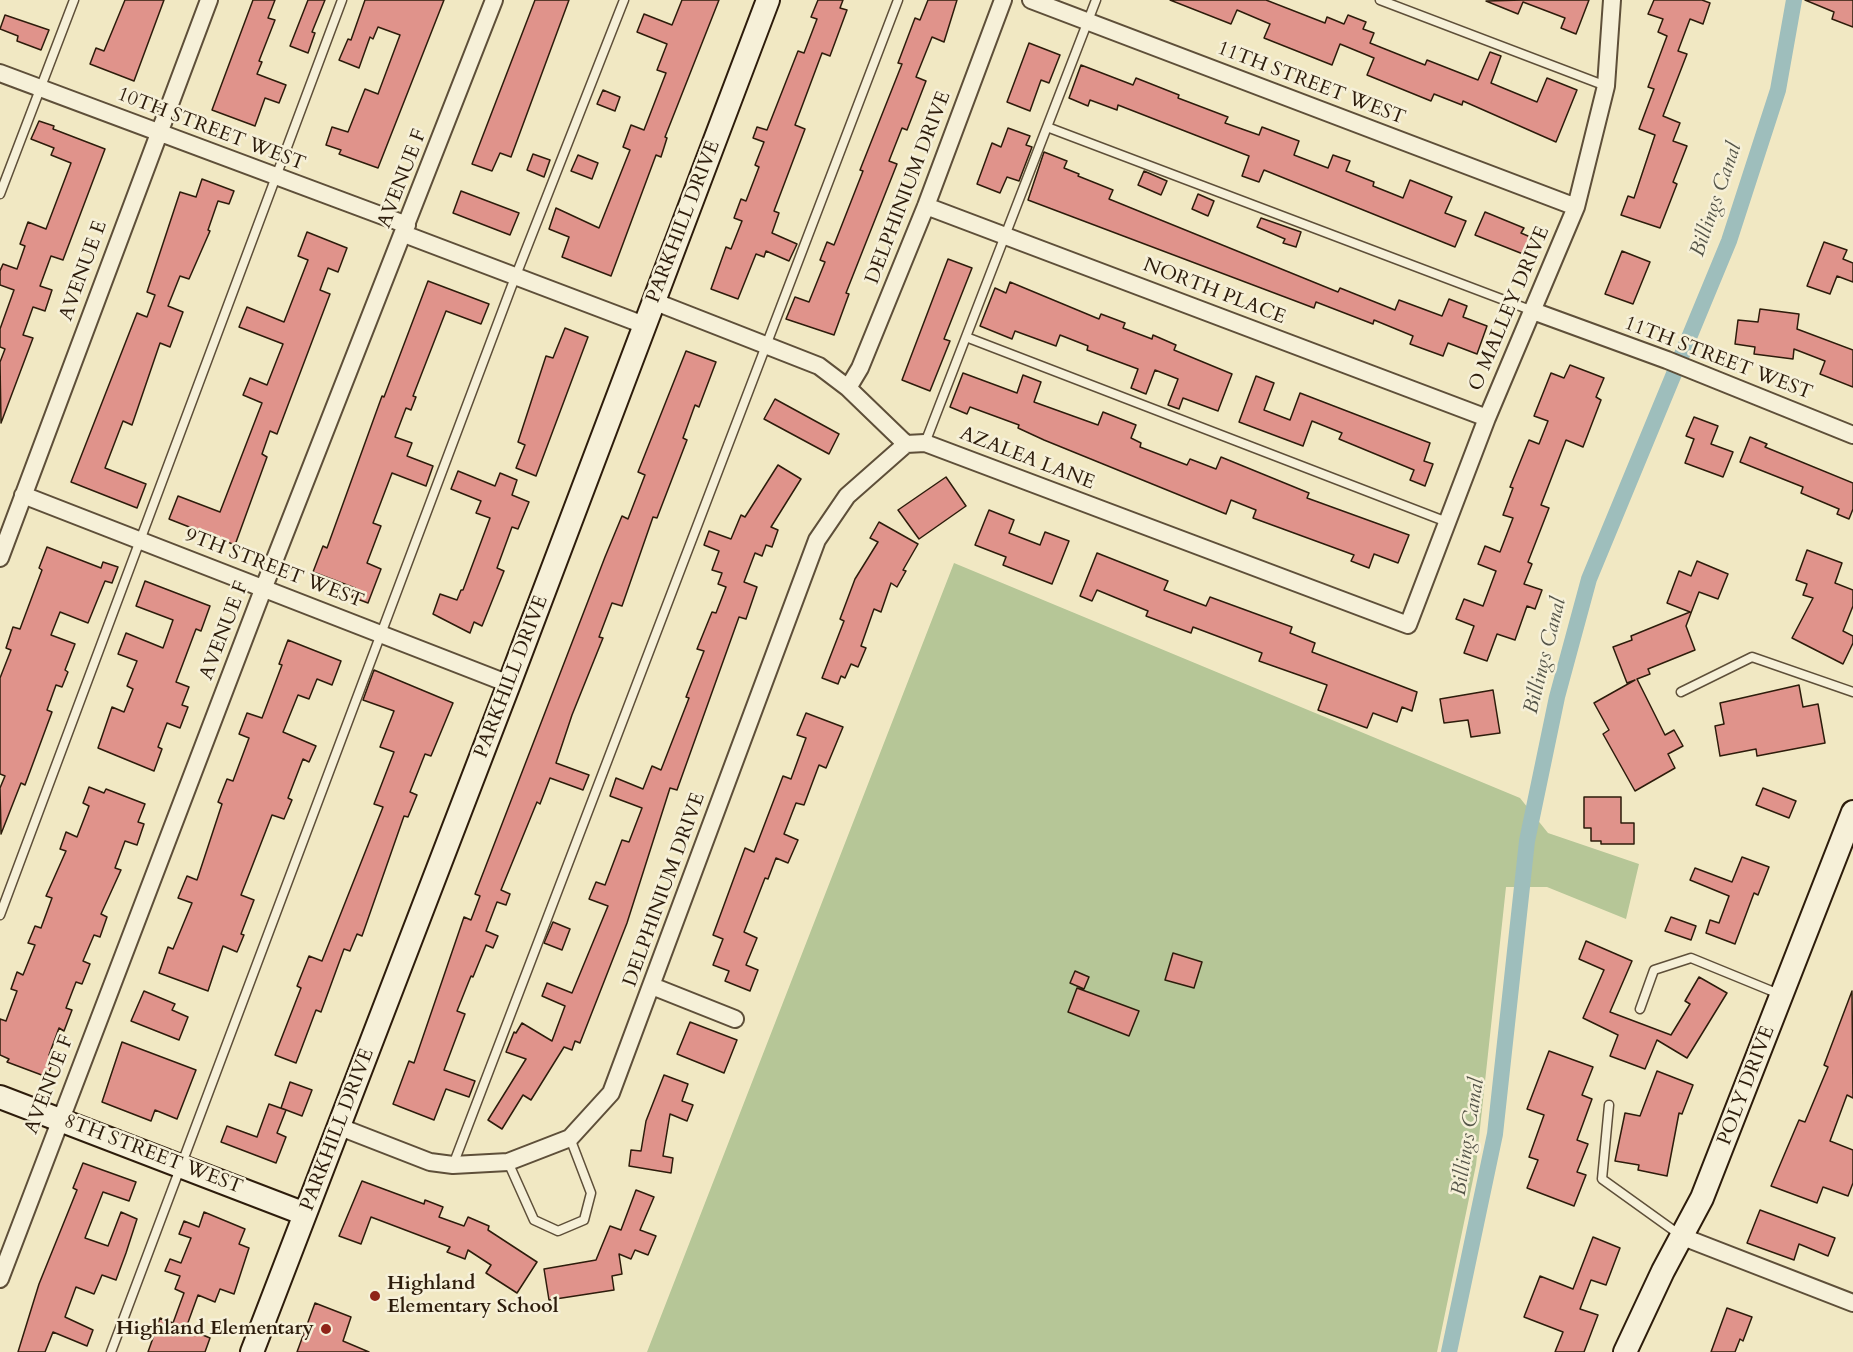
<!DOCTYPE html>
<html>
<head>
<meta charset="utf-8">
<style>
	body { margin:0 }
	canvas { display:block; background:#f1e8c3 }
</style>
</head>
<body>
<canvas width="1853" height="1352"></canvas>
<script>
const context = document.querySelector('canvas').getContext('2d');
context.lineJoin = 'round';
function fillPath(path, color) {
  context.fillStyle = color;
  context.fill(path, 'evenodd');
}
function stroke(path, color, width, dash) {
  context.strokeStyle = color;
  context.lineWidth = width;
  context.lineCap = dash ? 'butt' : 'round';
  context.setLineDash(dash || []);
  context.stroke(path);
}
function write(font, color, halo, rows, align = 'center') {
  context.font = font + ' Cardo,serif';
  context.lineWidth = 5;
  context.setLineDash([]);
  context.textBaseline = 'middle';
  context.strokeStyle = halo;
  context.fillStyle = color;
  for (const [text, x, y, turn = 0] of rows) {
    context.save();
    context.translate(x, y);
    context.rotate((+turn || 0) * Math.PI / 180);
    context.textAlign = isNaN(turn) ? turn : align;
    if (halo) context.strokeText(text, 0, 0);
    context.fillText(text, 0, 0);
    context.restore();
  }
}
fillPath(new Path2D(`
	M954,563L1520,798L1548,833L1639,864L1626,919L1547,887H1506L1476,1165L1437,1352H647Z`), '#b6c697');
stroke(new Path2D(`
	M1449,1352L1495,1134L1527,841L1557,697L1589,579L1729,241L1778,90L1794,0`), '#9ebebc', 16);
const building = new Path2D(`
	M125,0H164L134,81L90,64L96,48L104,51Z
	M253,0H275L268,18L275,20L259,61L262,62L257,74L286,85L279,103L265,98L255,126L212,110Z
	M308,0H325L312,32L315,33L308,53L290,46Z
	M365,0H444L378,168L339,154L341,150L326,145L332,127L348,132L365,89L378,94L400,35L378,27L373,39L370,37L359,68L339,60L348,39L351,40Z
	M535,0H569L511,157L500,153L492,171L472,164Z
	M682,0H719L665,137L667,138L661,157L656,155L611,276L562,257L569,237L549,229L556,208L599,228L630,150L623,147L631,125L644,130L666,73L657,70L667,44L637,32L644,14L672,25Z
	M818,0H843L840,8L847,10L830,56L822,53L795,125L805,129L774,211L779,213L772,233L797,244L789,261L766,251L764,257L756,254L738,299L711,289L726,247L731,249L742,221L734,218L741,199L746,201L759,167L755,165L764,142L753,138L757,127L767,130L798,51L804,53L817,19L811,17Z
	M928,0H957L944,42L932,37L916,77L926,81L907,130L902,128L889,161L897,164L846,293L849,294L834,335L786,319L795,297L809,302L825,262L820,260L827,242L834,245L863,171L860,170L902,64L898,63L915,18L920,20Z
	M1170,0H1266L1325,23L1327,17L1344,24L1348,15L1366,22L1363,29L1374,33L1370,43L1425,65L1427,60L1478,80L1490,52L1501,56L1491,83L1537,102L1547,78L1577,90L1556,142L1463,101L1462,105L1434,94L1431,101L1367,75L1374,58L1340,44L1332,65L1264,38L1270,24L1237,10L1231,24Z
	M1523,0H1589L1576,34L1561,28L1565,18L1523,2L1518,14L1486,1Z
	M1654,0H1702L1710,3L1703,24L1690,19L1678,51L1687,54L1663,116L1680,123L1673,141L1687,146L1673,182L1677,184L1660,228L1621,215L1628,196L1634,198L1655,135L1639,129L1654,89L1648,87L1667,36L1658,32L1663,19L1648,14Z
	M1805,0H1853V27L1832,19L1834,12Z
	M5,15L49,30L41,50L17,41L18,36L0,29Z
	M1029,43L1060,55L1049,83L1041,80L1030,111L1007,102Z
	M1081,65L1133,85L1136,78L1179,95L1178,98L1228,117L1225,123L1259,135L1262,127L1299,141L1294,155L1328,168L1333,155L1350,161L1346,171L1374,182L1373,186L1403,198L1410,180L1452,197L1445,213L1466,221L1455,247L1264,170L1259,182L1242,176L1249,156L1118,105L1117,110L1090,100L1088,106L1069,98Z
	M603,90L620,97L615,111L597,104Z
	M39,121L54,126L53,129L105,149L63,260L51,256L40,286L52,290L45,311L33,307L23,335L33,338L1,423L0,362L5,349L0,347V329L14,290L0,285V271L3,264L17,269L25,246L20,244L28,222L46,229L71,163L51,155L54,148L31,139Z
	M1008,128L1030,136L1026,145L1032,147L1019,181L1007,177L1000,193L977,184L992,143L1001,147Z
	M1044,152L1067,161L1064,168L1079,174L1078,176L1113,190L1109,199L1338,292L1340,288L1395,310L1399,300L1442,316L1449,299L1467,306L1463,317L1487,326L1477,354L1448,343L1443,356L1410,344L1413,336L1374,320L1373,324L1316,302L1314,308L1028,200Z
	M533,154L550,160L544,177L527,170Z
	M578,155L598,163L592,179L571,171Z
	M1144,171L1167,181L1161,195L1138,185Z
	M202,179L234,191L229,204L218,201L208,230L210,231L189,279L180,276L168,306L183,312L170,347L160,343L132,425L123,421L105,468L146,484L137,508L71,482L137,313L147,317L155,295L147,292L180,192L196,197Z
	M461,191L519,213L510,235L453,213Z
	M1198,194L1214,201L1208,216L1192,209Z
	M1485,212L1524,228L1521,233L1535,239L1528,256L1475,235Z
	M1261,218L1301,232L1296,247L1283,243L1285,239L1257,227Z
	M307,232L347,248L338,272L328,268L320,290L330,294L277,434L270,431L262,454L267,457L235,545L169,519L178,496L220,512L262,403L243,395L250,378L267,385L283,344L239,327L247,307L284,322L308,260L298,256Z
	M1824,242L1847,250L1843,259L1853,263V282L1837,276L1830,294L1807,286Z
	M1622,251L1650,262L1633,304L1605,294Z
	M948,259L972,268L944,339L950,341L930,391L902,380Z
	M428,281L489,304L481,324L446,311L413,396L416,397L411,410L406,408L395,437L412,443L407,456L433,466L426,486L392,473L373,523L381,526L367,563L381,569L368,603L352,597L355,588L313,572L323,546L327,548L382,396L384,397Z
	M1010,282L1099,319L1101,314L1125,323L1123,328L1152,339L1153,335L1176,345L1174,350L1232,374L1218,411L1183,398L1179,409L1168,405L1178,379L1155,370L1146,394L1131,388L1138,369L1087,350L1088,346L1060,335L1056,346L1015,331L1012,339L980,326L995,288L1006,293Z
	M1760,309L1799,314L1797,329L1853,350V387L1820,374L1825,361L1794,349L1793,359L1754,354L1755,347L1735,344L1738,320L1758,322Z
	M565,328L588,337L536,476L516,468L525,445L518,442L546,356L553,358Z
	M686,351L716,362L699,407L695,405L683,438L687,440L657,518L653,517L622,606L612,603L599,637L603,638L572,715L556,763L589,775L583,790L550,778L540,804L537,802L501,890L510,894L506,905L497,902L486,931L498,936L493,948L486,945L473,977L471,976L457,1011L465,1014L444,1070L475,1081L469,1097L446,1089L434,1120L393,1104L409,1061L414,1063L464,917L471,920L480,896L475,894L605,557L622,516L628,519L645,475L638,472Z
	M1570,365L1604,378L1596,397L1601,400L1583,447L1566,440L1541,505L1549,508L1528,562L1532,564L1524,584L1542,590L1535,609L1527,606L1515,640L1497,634L1487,661L1464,653L1474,626L1456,619L1464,599L1483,606L1496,571L1478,564L1485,546L1500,552L1513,518L1503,515L1513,488L1510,487L1529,440L1539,444L1548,421L1534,416L1551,373L1564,378Z
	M963,373L1017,393L1023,375L1041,382L1034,402L1098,425L1103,412L1136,425L1131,438L1141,443L1140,447L1187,465L1190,459L1216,469L1221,457L1309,493L1307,498L1409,535L1398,563L1374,554L1369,568L1351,561L1354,555L1253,518L1256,510L1231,500L1226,514L1044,440L1018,428L1019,425L970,407L967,414L950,407Z
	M1256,376L1274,383L1264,410L1290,420L1300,393L1430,443L1424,461L1433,464L1425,486L1410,480L1414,470L1339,439L1342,433L1312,421L1303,446L1239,422Z
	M775,399L839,434L829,454L764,419Z
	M1694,417L1718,426L1711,444L1733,452L1723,477L1685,463L1694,439L1686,436Z
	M1750,437L1767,444L1765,447L1853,483V509L1849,519L1837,514L1839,509L1801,493L1803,487L1740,462Z
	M778,465L801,479L771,527L778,530L772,547L766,545L762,556L755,553L744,582L757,587L746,619L739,617L677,790L670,788L627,923L580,1043L575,1041L572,1050L564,1047L531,1100L523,1095L502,1129L488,1120L526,1059L506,1052L514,1032L516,1033L522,1023L552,1041L565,1006L542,996L547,983L572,993L608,906L589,899L596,882L605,885L622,840L629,842L642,808L610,796L616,778L643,789L652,766L661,770L689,698L686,697L704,651L697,649L712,612L716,613L726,587L718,584L722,573L712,570L719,551L704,545L709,531L731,539L741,515L745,517Z
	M458,471L495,486L500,473L517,480L512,495L529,502L518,529L512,527L497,568L504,571L482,626L474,622L470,633L433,614L440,594L457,600L461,590H463L490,518L476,513L481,501L451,489Z
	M946,477L966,506L919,539L898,510Z
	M989,510L1014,520L1009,533L1040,545L1045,532L1069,541L1052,584L1003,565L1006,557L975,545Z
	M879,522L918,544L903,570L906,571L897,587L891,583L881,612L874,609L861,646L866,648L858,667L851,664L845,678L841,676L838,684L822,678L844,621L840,619L855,579L878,542L870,538Z
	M47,547L101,568L103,562L118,567L112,583L105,581L88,623L60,612L51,635L75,644L65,670L68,672L62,687L56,685L47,710L52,712L25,785L21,783L1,834L0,788L5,776L0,774V678L11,650L6,648L13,627L20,629L42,570L39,568Z
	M1807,550L1842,563L1835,583L1853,590V606L1843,631L1853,636V643L1843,664L1792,638L1813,598L1803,595L1807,584L1796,580Z
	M1097,553L1168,581L1164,590L1206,606L1210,597L1292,627L1290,633L1315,643L1312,652L1417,692L1412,711L1402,707L1397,722L1373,713L1367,728L1318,710L1327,685L1259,661L1262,653L1193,627L1191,633L1146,616L1148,611L1097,590L1092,601L1080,596Z
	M1697,561L1728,574L1718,599L1699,592L1686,626L1695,650L1648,669L1650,674L1637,679L1665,735L1674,730L1683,746L1668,754L1675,768L1635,791L1603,734L1609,730L1594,703L1635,680L1627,683L1613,647L1632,640L1631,636L1690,612L1667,603L1679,571L1691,576Z
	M145,581L210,606L201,631L196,629L176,682L189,687L182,705L188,707L180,728L167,723L158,747L162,749L154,771L98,748L112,707L124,712L133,689L127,686L137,661L118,654L126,633L163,648L173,620L136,606Z
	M288,640L341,661L332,685L317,679L309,699L298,695L283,732L316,746L309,762L303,759L288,798L292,800L284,819L272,815L241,895L254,900L241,934L244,935L237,952L223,946L208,991L159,973L168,947L173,949L192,903L178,898L187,876L197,880L222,804L218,802L227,779L233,781L249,738L239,734L247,713L262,718L282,665L279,664Z
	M374,670L453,703L431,756L425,754L410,792L417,795L408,817L404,816L362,936L357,934L350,951L344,949L321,1012L316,1010L296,1063L275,1055L301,988L297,986L309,956L322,961L383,807L374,804L394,752L380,747L394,711L363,700Z
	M1799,685L1803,707L1818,704L1825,743L1757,756L1756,749L1720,756L1715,726L1724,724L1720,703Z
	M1493,690L1500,733L1471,737L1468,720L1444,723L1440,699Z
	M806,713L843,727L826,768L819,765L804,805L796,803L784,834L798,840L788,863L776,858L768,879L765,878L744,932L757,938L746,965L758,970L750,991L725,981L729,971L713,965L723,939L713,935L745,848L754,852L783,776L791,779L806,738L797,735Z
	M89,787L104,793L106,789L145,804L138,822L144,824L137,845L125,841L115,868L121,870L101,914L107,917L100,937L94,935L83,961L90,964L82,984L76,982L66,1008L72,1010L64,1031L59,1028L49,1055L55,1057L47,1077L7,1062L9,1059L0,1055V1019L6,1021L17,991L11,989L17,972L23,975L35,945L28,943L35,926L41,928L52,898L46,896L66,851L60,849L66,832L77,837L89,806L83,803Z
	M1763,788L1796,801L1789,818L1756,805Z
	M1584,797H1621V823H1634V844H1601V841H1591V828H1584Z
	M1742,857L1769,867L1758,895L1754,893L1735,944L1706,933L1710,920L1719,923L1729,896L1690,880L1695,868L1732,882Z
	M1671,917L1696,926L1691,940L1665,931Z
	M553,922L570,929L562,950L544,943Z
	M1586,941L1632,961L1610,1012L1671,1035L1690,1004L1685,1001L1699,977L1727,993L1687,1058L1657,1040L1645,1069L1610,1056L1618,1035L1583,1018L1604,970L1579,959Z
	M1173,953L1202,962L1194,988L1165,980Z
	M1075,971L1089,977L1084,989L1070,983Z
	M1077,988L1139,1011L1129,1036L1068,1012Z
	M144,991L175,1004L172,1010L188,1017L179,1040L131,1021Z
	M1852,991L1853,1098L1847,1095L1830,1141L1853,1150V1183L1848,1196L1823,1187L1817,1203L1771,1186L1799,1120L1805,1122L1828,1067L1824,1065Z
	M690,1022L737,1040L724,1073L677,1054Z
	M122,1042L196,1070L177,1119L155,1110L151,1121L102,1102Z
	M1549,1051L1593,1067L1582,1095L1592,1099L1577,1140L1588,1144L1577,1172L1586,1175L1574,1206L1527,1188L1538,1160L1529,1157L1544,1115L1527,1109Z
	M1657,1071L1693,1085L1682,1114L1679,1113L1667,1176L1638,1170L1639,1165L1615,1161L1625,1113L1640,1116Z
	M664,1075L688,1084L682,1101L693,1105L687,1121L670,1114L663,1156L673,1158L671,1173L629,1166L631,1150L641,1151L646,1121Z
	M290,1082L312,1090L302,1116L281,1108Z
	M269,1104L286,1110L277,1133L286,1137L276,1163L221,1142L227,1126L257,1137Z
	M83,1163L136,1182L129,1201L103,1192L85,1238L108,1246L121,1212L137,1219L126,1253L116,1280L102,1275L94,1294L76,1287L65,1317L93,1330L87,1346L53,1332L45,1352H18L39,1284L77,1190L73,1188Z
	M362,1181L424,1204L425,1200L443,1207L439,1217L464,1226L468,1217L489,1226L488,1230L537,1262L517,1293L486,1273L491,1265L468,1250L465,1259L447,1252L450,1247L371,1217L361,1244L339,1236Z
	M636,1190L654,1197L640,1230L656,1236L648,1255L635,1250L631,1259L619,1254L622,1274L612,1276L614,1290L549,1300L544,1269L596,1260L610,1226L621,1230Z
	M1760,1210L1835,1238L1828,1256L1799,1244L1794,1260L1747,1243Z
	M204,1212L245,1229L239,1244L249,1248L234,1294L220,1289L215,1302L198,1295L186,1328L210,1338L205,1352H148L160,1318L173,1323L184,1293L175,1289L180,1276L165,1271L170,1259L181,1263L191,1238L179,1234L184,1221L199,1227Z
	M1593,1237L1620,1248L1606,1285L1591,1280L1580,1309L1598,1315L1584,1352H1555L1563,1332L1524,1317L1540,1276L1573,1289Z
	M315,1303L351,1317L343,1341L369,1352H297Z
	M1727,1308L1752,1317L1743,1341L1740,1339L1735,1352H1711Z`);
fillPath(building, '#e0938b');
stroke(building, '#2d1c0b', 1.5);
const lane = new Path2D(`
	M1380,0L1606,86
	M1047,127L1533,311
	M0,194L74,0
	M966,337L1447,522
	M925,443L1096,0
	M1681,692L1752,657L1853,692
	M0,915L342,0
	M1640,1009L1654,970L1691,958L1779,994
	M1609,1105L1602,1179L1680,1235
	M508,1162L534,1220L558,1231L584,1220L591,1193L570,1138
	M453,1165L898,0
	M111,1352L511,288L624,0`);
const street = new Path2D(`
	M1031,0L1576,207
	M0,73L407,225
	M926,206L1487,418
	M404,234L644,325
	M653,301L819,366L848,388L906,444L925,443L1408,625L1487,418L1576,207L1606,86L1612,0
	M1533,311L1667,360L1853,435
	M848,388L860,368L926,206L1003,0
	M23,495L509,684
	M0,558L209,0
	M652,986L735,1019
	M340,1127L430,1162L453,1165L508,1162L570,1138L611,1093L817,540L847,496L906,444
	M1683,1237L1853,1303
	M0,1279L264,587L494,0`);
const secondary = new Path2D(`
	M0,1097L305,1214
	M252,1352L509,684L768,0
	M1625,1352L1663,1271L1702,1198L1853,812`);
stroke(lane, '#5e4f39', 11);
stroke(street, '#5e4f39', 20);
stroke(secondary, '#2d1c0b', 26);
stroke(lane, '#f6f0d8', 8);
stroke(street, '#f6f0d8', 16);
stroke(secondary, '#f6f0d8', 22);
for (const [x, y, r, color] of [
	[375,1296,6,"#8f2418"],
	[326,1329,6,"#8f2418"]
]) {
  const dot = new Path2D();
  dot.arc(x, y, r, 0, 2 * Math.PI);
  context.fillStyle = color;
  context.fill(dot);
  stroke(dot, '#f6f0d8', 2);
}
write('20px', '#2d1c0b', '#f6f0d8', [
	["11TH STREET WEST",1311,84,21],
	["10TH STREET WEST",211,130,21],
	["AVENUE F",403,179,-69],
	["DELPHINIUM DRIVE",909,188,-69],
	["PARKHILL DRIVE",684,222,-69],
	["AVENUE E",84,271,-70],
	["NORTH PLACE",1214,292,21],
	["O MALLEY DRIVE",1510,309,-67],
	["11TH STREET WEST",1718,359,21],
	["AZALEA LANE",1027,459,21],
	["9TH STREET WEST",274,569,21],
	["AVENUE F",225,631,-69],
	["PARKHILL DRIVE",512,677,-69],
	["DELPHINIUM DRIVE",665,890,-70],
	["AVENUE F",50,1085,-69],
	["POLY DRIVE",1747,1086,-69],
	["PARKHILL DRIVE",338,1130,-69],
	["8TH STREET WEST",153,1155,21]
]);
write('bold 20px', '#2d1c0b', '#f6f0d8', [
	["Highland",387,1284],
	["Elementary School",387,1307],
	["Highland Elementary",314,1329,"right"]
], 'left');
write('italic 21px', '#555549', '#f6f0d8', [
	["Billings Canal",1717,200,-71],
	["Billings Canal",1546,656,-76],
	["Billings Canal",1469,1137,-81]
]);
</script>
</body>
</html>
